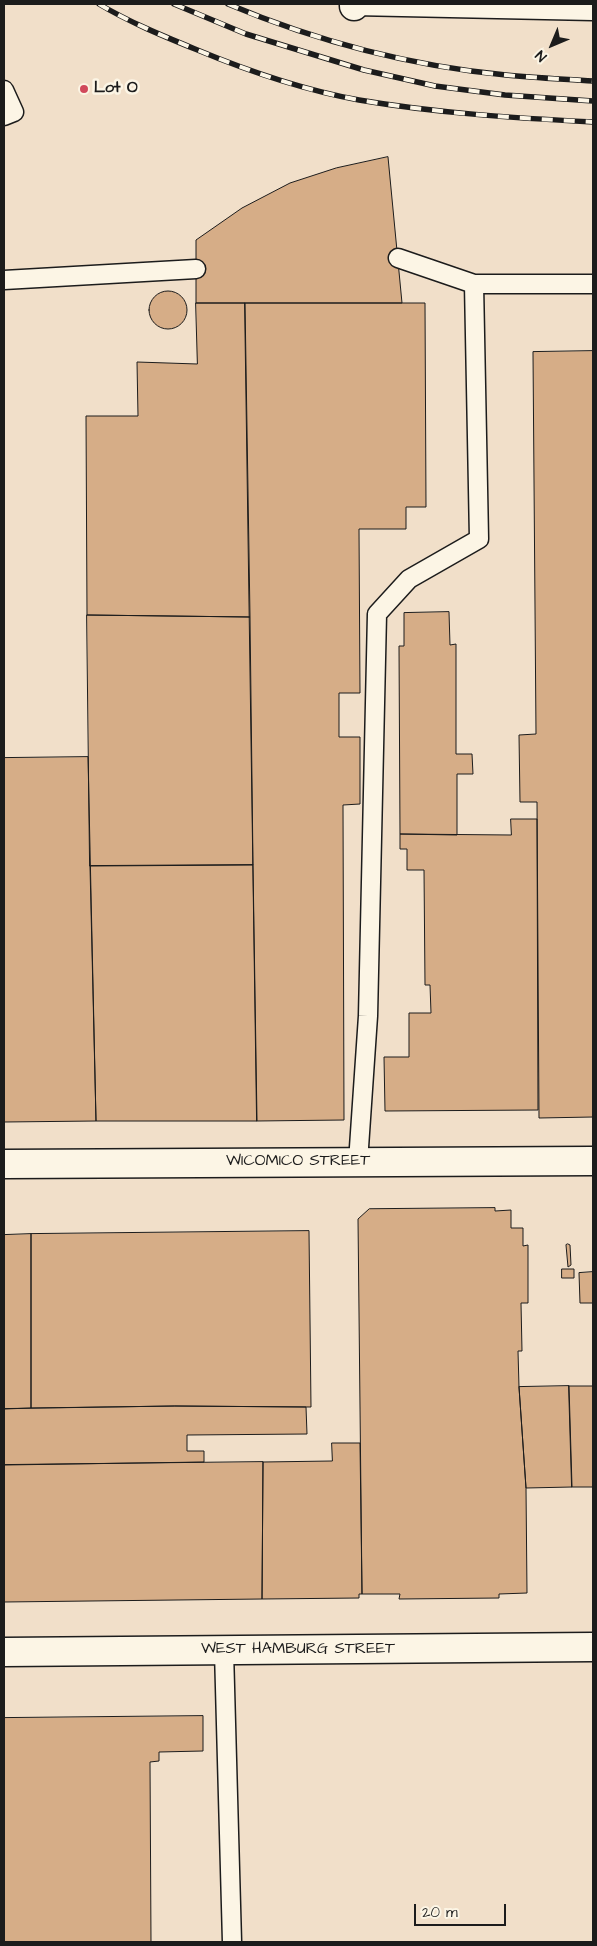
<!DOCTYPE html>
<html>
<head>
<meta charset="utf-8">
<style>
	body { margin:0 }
	#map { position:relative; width:597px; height:1946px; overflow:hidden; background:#f1dfc9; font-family:"Architects Daughter",sans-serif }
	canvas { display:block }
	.frame { position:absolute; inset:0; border:5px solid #1c1c1c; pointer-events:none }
	.north { position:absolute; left:527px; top:20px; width:50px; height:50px; -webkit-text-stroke:4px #fcf5e5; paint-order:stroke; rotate:225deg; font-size:14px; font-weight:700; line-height:20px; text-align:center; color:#1c1c1c }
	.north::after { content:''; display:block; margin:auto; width:18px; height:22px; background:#1c1c1c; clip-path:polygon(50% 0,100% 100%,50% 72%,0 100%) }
	.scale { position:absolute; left:414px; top:1904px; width:92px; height:22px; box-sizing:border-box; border:2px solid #1c1c1c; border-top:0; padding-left:6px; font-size:15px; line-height:18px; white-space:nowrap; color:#1c1c1c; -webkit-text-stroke:4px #fcf5e5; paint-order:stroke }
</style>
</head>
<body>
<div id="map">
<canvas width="597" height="1946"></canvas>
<div class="frame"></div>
<div class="north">N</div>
<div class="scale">20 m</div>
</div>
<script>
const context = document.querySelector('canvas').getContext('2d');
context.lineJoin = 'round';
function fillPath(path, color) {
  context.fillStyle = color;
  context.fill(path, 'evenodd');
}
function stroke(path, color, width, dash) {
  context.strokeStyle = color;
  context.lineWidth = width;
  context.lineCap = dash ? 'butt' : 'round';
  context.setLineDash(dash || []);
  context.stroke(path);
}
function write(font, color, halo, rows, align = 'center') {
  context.font = font + ' "Architects Daughter",sans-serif';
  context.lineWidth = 5;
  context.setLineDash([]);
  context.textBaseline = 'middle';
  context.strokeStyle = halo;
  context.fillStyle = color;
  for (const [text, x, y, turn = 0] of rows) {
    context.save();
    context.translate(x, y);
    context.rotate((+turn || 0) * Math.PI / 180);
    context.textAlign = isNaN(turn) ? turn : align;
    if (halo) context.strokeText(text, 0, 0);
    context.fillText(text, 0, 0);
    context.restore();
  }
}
const building = new Path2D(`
	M388,157L402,303H196V240L242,208L290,183L336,168Z
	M149 310a19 19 0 1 1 38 0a19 19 0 1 1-38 0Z
	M196,303H245L250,617L87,615L86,416H138L137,362L197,364Z
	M245,303H425L426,507H406V529H359L360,693H339V737H360V804L343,805L344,1120L257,1121Z
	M593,351V1117L539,1118L537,802H520L519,735L536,734L533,352Z
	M449,612L450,645L456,644V754H472L473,774H457V835L400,834L399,646H404V613Z
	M87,615L250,617L253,865L90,866Z
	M88,757L96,1121L4,1122V758Z
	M511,819H537L538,1110L385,1111L384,1057H409V1013H431L430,985H425L424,870H407V849H400V834L511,835Z
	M253,865L257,1121H96L90,866Z
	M495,1208V1211L511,1210V1228H523V1246L528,1245V1303H521L522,1351H518L519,1387L526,1488L527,1593L499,1594V1598L399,1599L400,1594H362L358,1219L369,1209Z
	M309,1231L311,1407L175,1406L31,1408V1234Z
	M31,1234V1408L4,1409V1235Z
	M568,1244L570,1245L571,1265L568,1267L566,1245Z
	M562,1269H574V1278H562Z
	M593,1272V1303H580L579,1273Z
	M569,1386L572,1487L526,1488L519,1387Z
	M569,1386H593V1487H572Z
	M175,1406L306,1407L307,1434L187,1435V1451H204V1462L4,1465V1409Z
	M332,1443H360L362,1594H359V1598L262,1599L263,1462L332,1461Z
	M263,1462L262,1599L4,1602V1465Z
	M203,1716V1751L159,1752V1761L150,1762L151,1942H4V1718Z`);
fillPath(building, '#d6ad87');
stroke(building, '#1c1c1c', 1);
const service = new Path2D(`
	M354,6L593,11
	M4,90L14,112L4,116
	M398,258L474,284H593
	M4,280L196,269
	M358,1162L368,1016L377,614L409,579L479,539L474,284
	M224,1651L232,1942`);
const minor = new Path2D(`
	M354,4V6
	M4,1164L593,1161
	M4,1652L593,1647`);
stroke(service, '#1c1c1c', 21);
stroke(minor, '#1c1c1c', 31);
stroke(service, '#fcf5e5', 18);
stroke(minor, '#fcf5e5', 28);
const rail = new Path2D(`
	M99,4C129,22 163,36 195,49C248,71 303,90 359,100C436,113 515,118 593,122
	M174,4L246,34L364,70L435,86L505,95L593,101
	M228,4C316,41 411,66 506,75C535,78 564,79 593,81`);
stroke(rail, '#1c1c1c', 5.5);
stroke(rail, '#fcf5e5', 4, [11]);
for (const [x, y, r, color] of [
	[84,89,5,"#d1495b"]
]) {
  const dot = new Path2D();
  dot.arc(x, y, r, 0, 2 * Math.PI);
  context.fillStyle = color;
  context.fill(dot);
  stroke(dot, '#fcf5e5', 2);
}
write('bold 16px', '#1c1c1c', '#fcf5e5', [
	["Lot O",94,89]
], 'left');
write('16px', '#1c1c1c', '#fcf5e5', [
	["WICOMICO STREET",298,1162],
	["WEST HAMBURG STREET",298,1650]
]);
</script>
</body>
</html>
